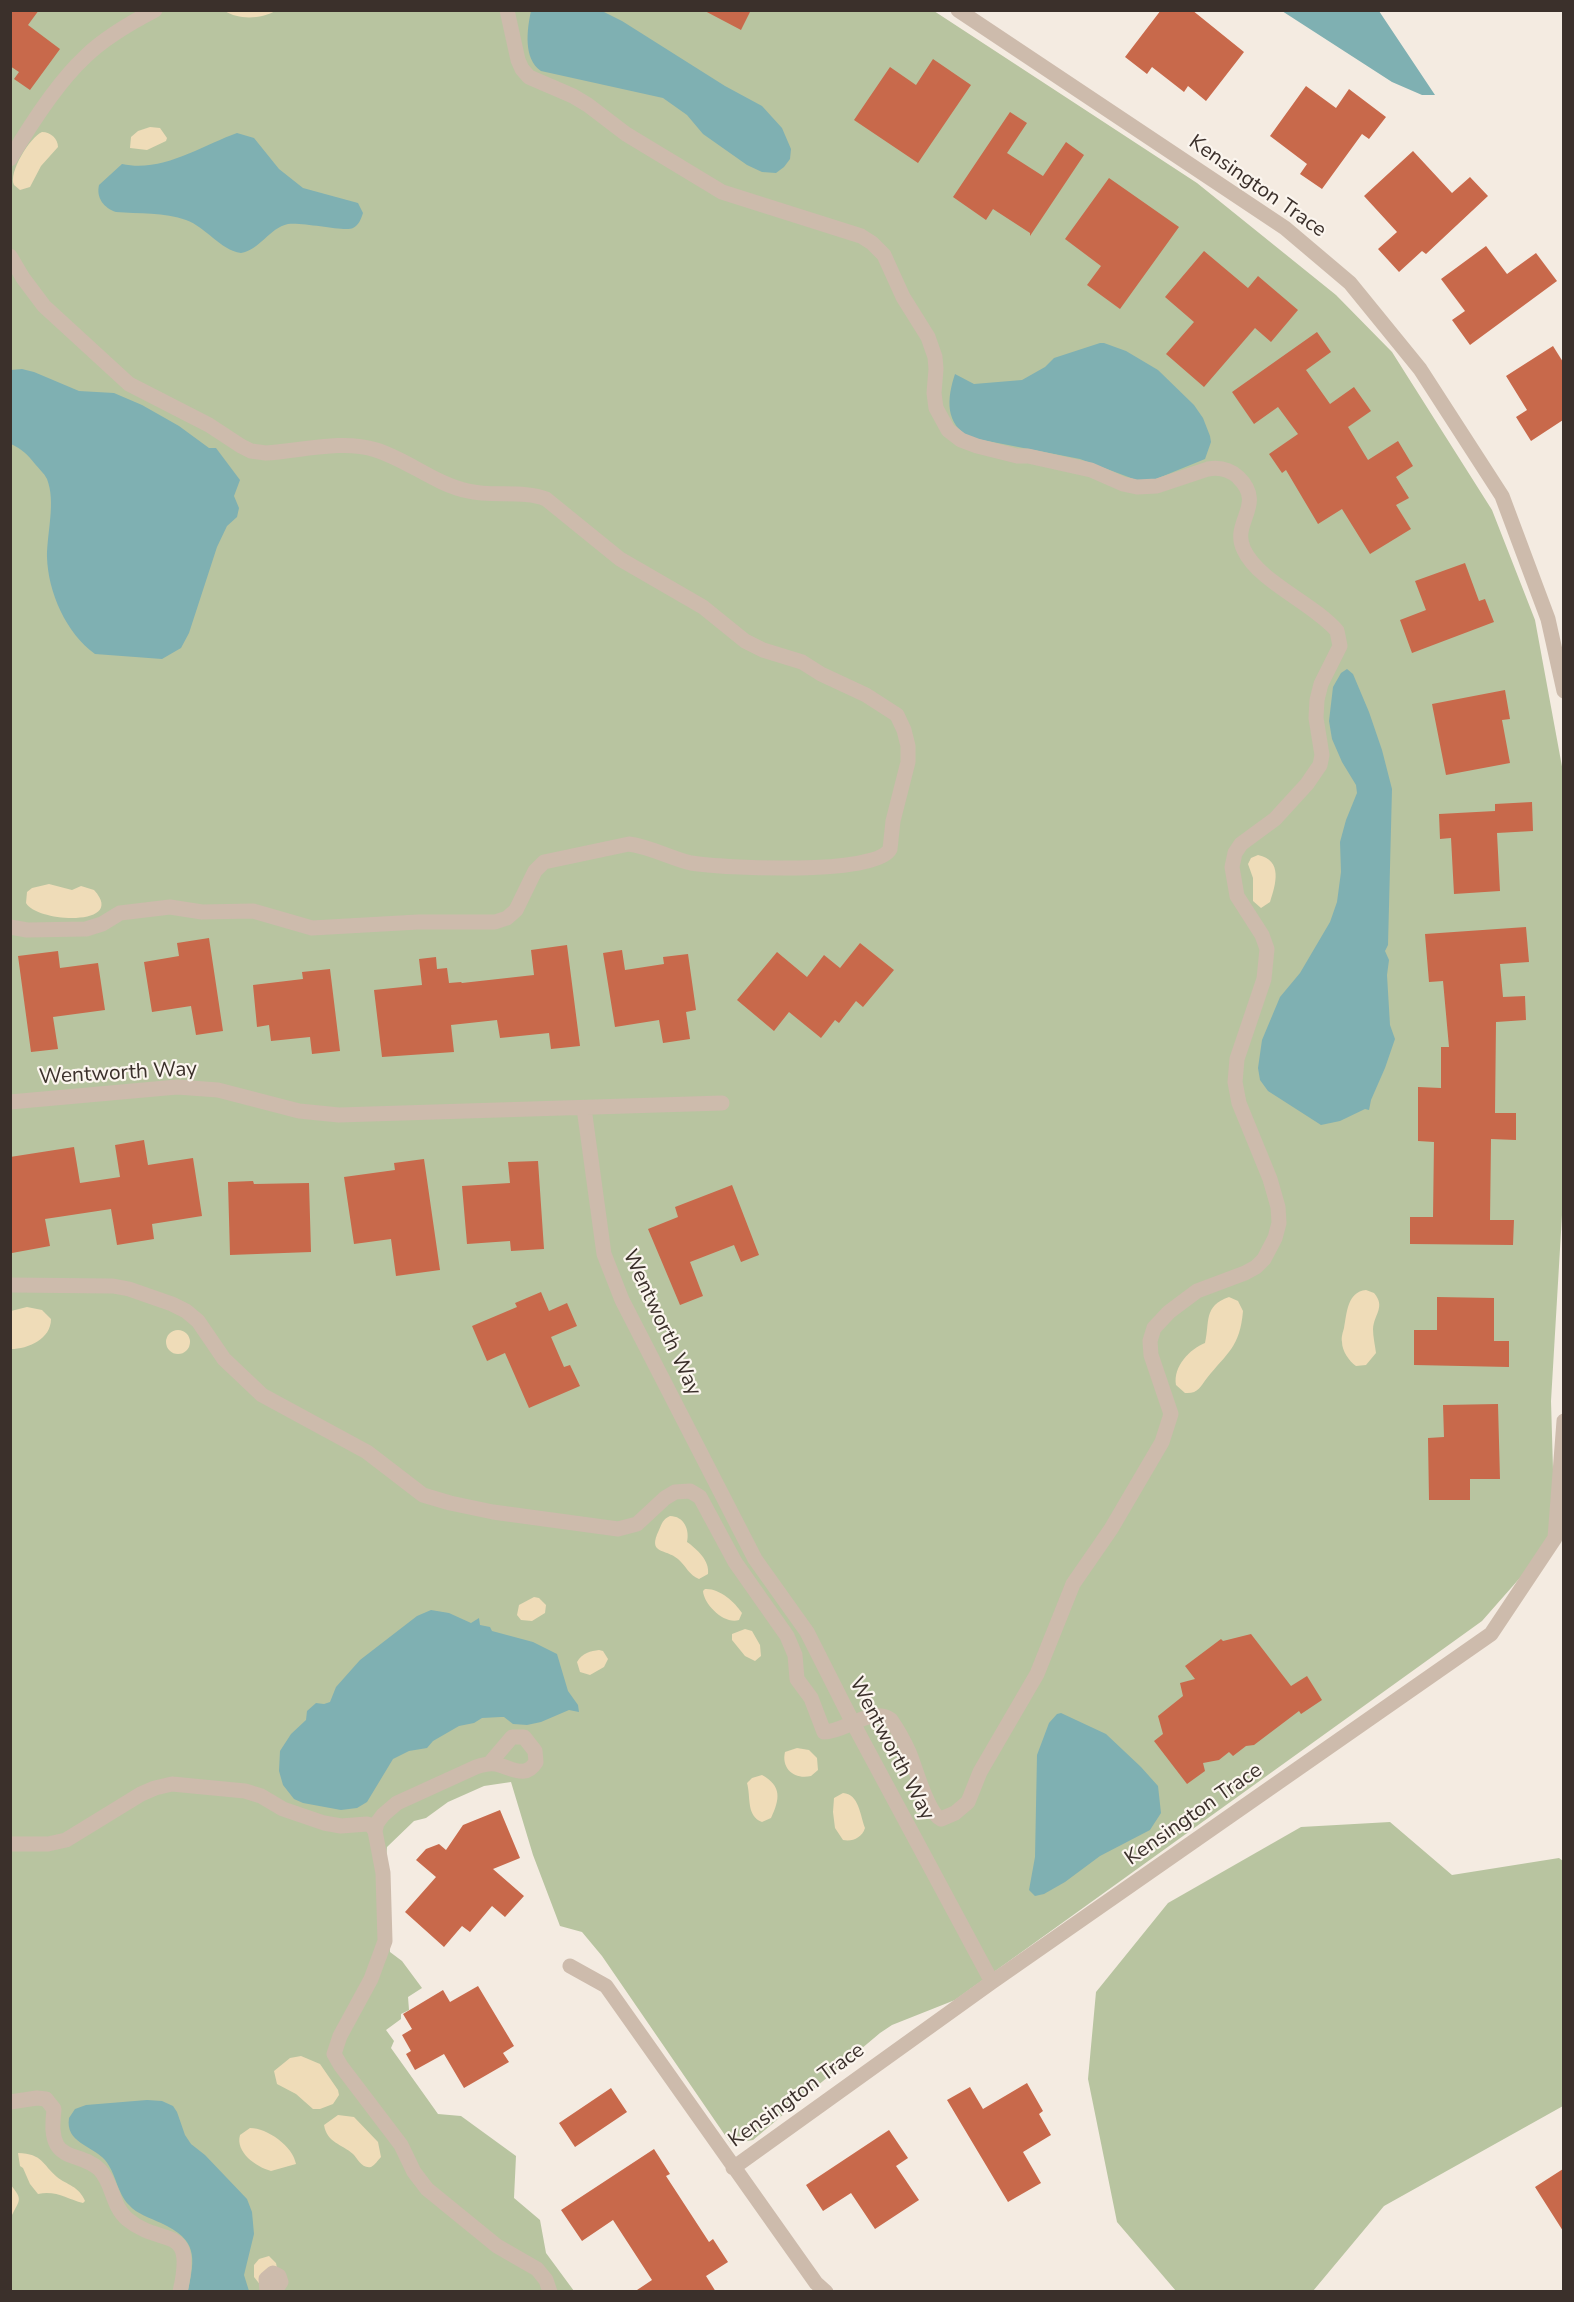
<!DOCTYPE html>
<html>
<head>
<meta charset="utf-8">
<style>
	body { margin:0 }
	#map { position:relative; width:1574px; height:2302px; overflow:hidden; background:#f4ebe1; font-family:"Nunito Sans",sans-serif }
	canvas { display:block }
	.frame { position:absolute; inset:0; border:12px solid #3b302b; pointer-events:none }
</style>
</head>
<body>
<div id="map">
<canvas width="1574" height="2302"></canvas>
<div class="frame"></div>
</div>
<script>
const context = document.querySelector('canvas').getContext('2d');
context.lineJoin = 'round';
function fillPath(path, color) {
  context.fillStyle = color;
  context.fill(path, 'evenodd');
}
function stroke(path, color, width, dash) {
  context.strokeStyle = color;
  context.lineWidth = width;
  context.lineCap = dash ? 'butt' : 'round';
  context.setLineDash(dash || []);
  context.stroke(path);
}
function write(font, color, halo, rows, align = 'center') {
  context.font = font + ' "Nunito Sans",sans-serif';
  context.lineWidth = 4.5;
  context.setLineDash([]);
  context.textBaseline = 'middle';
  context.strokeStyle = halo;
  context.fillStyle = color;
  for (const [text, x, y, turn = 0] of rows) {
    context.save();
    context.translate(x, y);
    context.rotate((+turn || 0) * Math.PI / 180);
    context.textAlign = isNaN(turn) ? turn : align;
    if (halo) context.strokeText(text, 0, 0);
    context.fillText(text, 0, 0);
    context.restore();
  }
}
fillPath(new Path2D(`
	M11,11H934L1197,183L1336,295L1392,352L1492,510L1535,620L1563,772L1562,1215L1551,1401L1555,1538L1482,1621L955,2000L892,2025L880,2033L753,2140L731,2144L602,1956L582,1932L560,1926L533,1855L511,1782L484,1786L448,1802L426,1818L414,1821L387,1847L386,1861L390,1952L402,1961L422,1988L408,1997L409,2010L401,2014V2019L386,2030L394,2041L391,2048L438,2114L461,2116L516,2156L514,2198L540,2220L546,2253L574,2291H11Z
	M1390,1822L1452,1875L1559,1858L1563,1861V2106L1384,2206L1313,2291H1176L1117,2222L1088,2079L1096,1992L1168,1903L1301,1827Z`), '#b8c4a0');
fillPath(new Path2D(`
	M225,11H275C262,19 238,20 225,11Z
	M150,127L160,128L167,138L166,141L147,150L130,148L131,137L138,131Z
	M42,132C51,132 58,139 58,147L41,166L30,187L20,190L14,185C8,173 30,137 42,132Z
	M1258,855C1283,860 1276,884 1270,902L1261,908L1253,901V878L1248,864L1251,858Z
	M49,884L72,890L81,886L94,890C128,927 37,923 26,903L27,892L32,888Z
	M1366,1290L1374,1293C1386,1307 1374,1314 1373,1329C1373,1337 1375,1345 1376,1353L1366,1365L1356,1366C1349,1361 1342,1351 1342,1342C1341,1337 1343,1332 1344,1328C1347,1313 1347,1292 1366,1290Z
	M1229,1297L1238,1301L1243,1311C1240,1347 1227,1353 1207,1378C1200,1387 1198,1394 1185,1393L1176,1385C1173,1366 1190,1349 1205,1343C1210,1322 1203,1306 1229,1297Z
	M27,1307L42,1310L51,1319C51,1339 28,1349 11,1349V1311Z
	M166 1342a12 12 0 1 1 24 0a12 12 0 1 1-24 0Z
	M670,1516C684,1516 690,1530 687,1542C697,1549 710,1561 708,1574L699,1579C689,1575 686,1566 678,1559C665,1548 647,1555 659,1530C662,1523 663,1519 670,1516Z
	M705,1589C719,1588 735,1602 742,1613L739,1620C725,1625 704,1605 703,1591Z
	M534,1597L539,1598L546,1605L545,1613L532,1621L521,1620L517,1615L519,1605Z
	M745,1629L752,1631L760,1645L761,1656L755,1661L745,1656L732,1640V1634Z
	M599,1650L603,1651L608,1659L604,1667L590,1675L580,1672L577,1662C582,1653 591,1651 599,1650Z
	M797,1748L809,1750L817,1758L818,1770L811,1776C795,1780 781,1769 785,1752Z
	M762,1775C782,1786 780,1799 771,1818L762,1822C746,1816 751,1797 747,1783L752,1778Z
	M843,1793C859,1794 860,1815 865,1828C862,1838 852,1842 843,1840L835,1828L833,1812L834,1798Z
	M301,2056L320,2064L338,2090L339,2095L333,2104L320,2109H313L296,2094L277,2084L274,2071L290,2058Z
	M338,2115L354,2117L378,2142L381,2157C379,2159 374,2166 371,2167C362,2169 357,2158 353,2154C342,2144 327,2143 324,2125Z
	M250,2128C267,2128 293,2146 296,2164L271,2171C256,2167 235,2152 240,2135Z
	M18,2153C43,2154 42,2164 57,2177C67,2185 79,2186 85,2201L83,2203C67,2199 56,2190 38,2194L30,2184L23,2168L20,2166Z
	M10,2184C23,2200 20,2199 12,2215Z
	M269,2256L276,2263L277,2268L262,2287L254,2277V2265L259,2259Z`), '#efdcb8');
fillPath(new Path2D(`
	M531,11H602L622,21L725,86L762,106L782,128L791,149L790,159L784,167L776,173L762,172L747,165L703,134L687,115L663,98L541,71C523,59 527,29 531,11Z
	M1282,11H1379L1435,95H1422L1392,82Z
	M237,133L254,138L279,169L303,188L358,203L363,213C361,219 359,225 353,228C345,232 304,222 288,224C269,228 260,250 241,253C220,250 206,227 186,220C165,212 138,214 116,212C104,208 96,198 99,185L122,164C162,173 201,146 237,133Z
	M1100,343H1104L1126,351L1158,370L1194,405L1203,418L1210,436L1211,442L1205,459L1156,479L1139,481L1080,459L972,438C944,425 947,398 955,374L974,384L1022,380L1045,367L1054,358Z
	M22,369L34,372L79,391L114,393L142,405L179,426L209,448H216L240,480L234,496L239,508L237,517L227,526L217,547L189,633L181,648L162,659L95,654C66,633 48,592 47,557C47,532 56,502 47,479C44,473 39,469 35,464C28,455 22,449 11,444V370Z
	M1347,669L1353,674L1369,712L1382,750L1392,789L1388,945L1385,951L1389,960L1387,975L1390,1025L1395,1039L1385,1068L1371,1100L1369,1110L1365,1109L1340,1121L1321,1125L1268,1091L1260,1080L1258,1068L1262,1040L1280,997L1300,973L1330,922L1337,902L1341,872L1340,842L1346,820L1357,793L1356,785L1342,762L1332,739L1329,721L1333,687L1341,673Z
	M431,1610L449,1613L471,1623L479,1618L480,1625L490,1627L492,1631L533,1642L557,1654L568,1691L578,1705L579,1712L569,1710L541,1722L527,1725L513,1724L504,1717H501L482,1718L474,1723L459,1726L433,1741L427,1748L409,1751L393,1759L367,1802L357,1808L341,1810L303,1803L294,1799L283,1785L279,1771L280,1751L291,1734L306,1720L307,1711L316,1703L324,1704L330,1702L336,1687L360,1660L417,1616Z
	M1061,1713L1106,1734L1141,1767L1158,1786L1161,1813L1150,1830L1100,1856L1065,1882L1044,1894L1035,1896L1029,1890L1035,1857L1037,1755L1049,1723L1057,1714Z
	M147,2100L162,2101L173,2106L177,2112L185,2135L191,2144L205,2155L247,2199L252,2212L254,2234L244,2275L249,2291H188C195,2257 198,2240 161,2223C150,2218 137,2214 129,2205C117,2193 116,2173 105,2160C92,2145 65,2143 69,2118L75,2109L86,2105Z`), '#7fb0b2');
fillPath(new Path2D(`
	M10,10H39L28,25L60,49L30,90L14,79L19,72L10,66Z
	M703,10H751L741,30Z
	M1161,10H1192L1244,52L1206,101L1188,86L1184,92L1152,67L1147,74L1125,57Z
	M933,59L971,85L918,163L854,120L890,67L916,85Z
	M1306,86L1336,108L1349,89L1386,117L1369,139L1362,134L1322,189L1300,174L1307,164L1270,136Z
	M1010,112L1027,123L1007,153L1043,176L1066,142L1084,155L1030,236V233L993,209L986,220L953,197Z
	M1413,151L1452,193L1470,177L1488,196L1426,254L1422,251L1399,272L1378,249L1397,232L1364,196Z
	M1109,178L1179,227L1120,309L1087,285L1101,266L1065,239Z
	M1486,246L1507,274L1536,253L1557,281L1470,345L1452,320L1465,311L1441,279Z
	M1204,251L1248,288L1258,276L1298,310L1271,342L1255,328L1204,387L1166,354L1194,322L1165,297Z
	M1317,332L1331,352L1306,370L1330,404L1354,387L1371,411L1348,427L1368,460L1398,441L1413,466L1396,477L1409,498L1396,505L1411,529L1370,554L1342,509L1318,524L1286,470L1282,473L1269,454L1298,434L1278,407L1254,424L1232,392Z
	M1553,346L1563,362V420L1531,441L1516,417L1527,410L1506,376Z
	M1465,563L1479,601L1485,599L1494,622L1412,653L1400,620L1426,610L1415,581Z
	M1505,690L1510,719L1502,720L1510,763L1446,775L1432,704Z
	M1532,802L1533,831L1497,833L1500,891L1454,894L1451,838L1440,839L1439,814L1495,811V804Z
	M1526,927L1529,962L1500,964L1503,997L1525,996L1526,1020L1496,1022L1495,1113H1516V1140L1491,1139L1490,1220H1514L1513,1245L1410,1244V1217H1433L1434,1142L1418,1141V1087L1441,1088V1047H1449L1443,981L1429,982L1425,934Z
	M209,938L223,1031L196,1035L191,1006L152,1012L144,962L179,956L177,943Z
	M860,943L894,970L863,1007L856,1001L839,1023L835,1020L821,1038L789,1012L774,1031L737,1000L777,952L807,977L824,955L840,968Z
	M567,945L580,1046L551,1049L549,1033L500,1038L497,1020L451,1025L454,1052L382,1057L374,990L422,985L419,959L436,957L437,969L447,968L449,983L461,982L462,983L534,975L531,950Z
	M622,950L625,970L664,964L663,957L688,954L696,1010L686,1012L690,1039L663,1043L659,1020L615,1027L603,953Z
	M58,951L60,968L98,963L105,1010L53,1017L58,1049L31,1052L18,956Z
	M330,969L340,1051L312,1054L310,1037L271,1041L269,1025L257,1027L253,985L303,979L302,972Z
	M144,1140L148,1165L193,1158L202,1216L152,1224L154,1239L117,1245L111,1209L45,1219L50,1246L12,1253L10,1157L74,1147L80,1183L120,1177L115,1145Z
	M424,1159L440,1270L396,1276L391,1239L354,1244L344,1177L395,1170L394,1163Z
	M538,1161L544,1249L511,1251L510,1241L467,1244L462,1186L510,1183L508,1162Z
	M253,1181L254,1184L309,1183L311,1252L230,1255L228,1182Z
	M732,1185L759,1255L741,1262L734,1245L690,1262L703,1296L680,1305L648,1229L678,1217L675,1207Z
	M541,1292L549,1311L567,1303L577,1326L551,1337L564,1367L570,1365L580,1386L529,1408L505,1353L487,1361L472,1326L517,1307L515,1303Z
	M1437,1297L1494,1298V1341H1509V1367L1414,1365V1330H1437Z
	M1498,1404L1500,1479H1470V1500H1429L1428,1438L1444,1437L1443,1405Z
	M1251,1634L1291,1686L1307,1676L1322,1700L1301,1714L1299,1711L1254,1745L1246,1746L1233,1756L1229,1752L1219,1760L1203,1763L1205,1771L1187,1784L1154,1741L1163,1734L1158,1716L1183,1696L1180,1683L1195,1679L1185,1666L1221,1639L1223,1641Z
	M500,1810L520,1858L493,1869L524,1896L505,1917L492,1906L470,1932L462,1926L444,1947L405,1912L436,1877L416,1860L426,1849L439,1844L446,1850L463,1825Z
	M478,1986L514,2046L503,2053L509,2062L464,2088L444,2054L415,2070L406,2054L411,2051L402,2035L412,2029L403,2014L443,1990L450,2002Z
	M1027,2083L1043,2111L1039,2114L1051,2135L1023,2152L1041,2183L1008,2202L947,2100L970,2087L983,2109Z
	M611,2088L627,2112L575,2147L559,2123Z
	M889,2130L908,2158L896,2166L919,2200L875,2229L851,2193L823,2211L806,2185Z
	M654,2149L670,2174L666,2176L709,2242L713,2239L728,2262L706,2276L716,2292H634L652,2280L613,2220L582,2241L561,2210Z
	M1563,2169V2231L1535,2187Z`), '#c8694b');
stroke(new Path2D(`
	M958,10L1285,228L1350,283L1420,369L1502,496L1548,619L1564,691
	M10,159C29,127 59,81 85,57C104,38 130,23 155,10
	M10,256L23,278L44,306L129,384L209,425L241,446L251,451L266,453C301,451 342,439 376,450C408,460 435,484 468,491C492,497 524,490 546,499L620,559L703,607L745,641L763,650L802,662L821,674L866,695L897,715L904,730L908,746V762L893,821L890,849C876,876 722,868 691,863C670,858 651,847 629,844L544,862L535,871L516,910L507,918L495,922H418L312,928L253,911L202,912L170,907L120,913L102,924L86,929L27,930L10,927
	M10,1102L177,1087L218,1090L299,1111L339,1115L722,1103
	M584,1108L604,1254L622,1300L755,1559L807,1632L853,1723L992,1982
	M10,1285L113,1286L129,1289L172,1304L186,1311L198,1321L224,1359L262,1395L367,1452L423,1495L450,1503L493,1512L618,1529L637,1524L665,1498L675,1492L690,1491L700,1497L735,1562L787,1636L795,1655L797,1679L811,1698L824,1732C845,1732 871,1706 891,1720C898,1730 904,1741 909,1752C916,1768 927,1813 941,1819L955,1813L968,1802L980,1772L1037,1674L1073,1584L1111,1529L1162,1442L1171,1414L1151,1355L1150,1341L1154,1328L1169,1312L1197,1291L1245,1273L1256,1267L1264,1259L1275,1238L1279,1223L1278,1207L1270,1179L1239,1103L1235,1082L1237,1059L1264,979L1267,949L1262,935L1237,896L1232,867L1235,853L1241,844L1275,819L1307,784L1320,765L1322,755L1316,718L1317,700L1321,684L1340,646L1337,631C1313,603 1259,582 1244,550C1230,522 1267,505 1238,477C1229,469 1219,467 1208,469L1157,486L1137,487L1123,484L1091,470L1028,456H1017L977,446L961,440L948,430L936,408L934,393L936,369L935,357L928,337L903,297L884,255L872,243L861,236L722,192L626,134L588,105L573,96L529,77L522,69L518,60L507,10
	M489,1764L512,1737H524L535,1751L536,1762C525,1780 511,1767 495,1764C488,1763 482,1765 476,1767L397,1803L383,1815L377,1823L375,1831L383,1873L385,1941L371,1979L340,2036L334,2054L341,2066L401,2145L414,2172L427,2189L497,2246L537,2269L546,2280L550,2292
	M10,1844H48L66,1840L141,1794L155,1788L172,1784L245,1791L261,1796L283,1809L324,1823L341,1826L367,1824L371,1825L375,1831
	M570,1966L606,1986L816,2283L826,2292
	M10,2102L37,2098L46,2099L54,2109C53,2121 51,2134 57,2145C65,2159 87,2156 100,2170C113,2184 112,2206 127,2219C163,2249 196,2221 180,2292
	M733,2168L992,1982L1491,1634L1555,1538L1564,1421
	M267,2292L266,2279L273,2273L279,2276L281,2282L274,2292`), '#cdbbac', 15);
write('21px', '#3b302b', '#fbf5ee', [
	["Kensington Trace",1257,187,35],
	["Wentworth Way",118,1074,-3],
	["Wentworth Way",661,1323,65],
	["Wentworth Way",891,1749,62],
	["Kensington Trace",1194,1815,-35],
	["Kensington Trace",797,2096,-36]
]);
</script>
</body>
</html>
